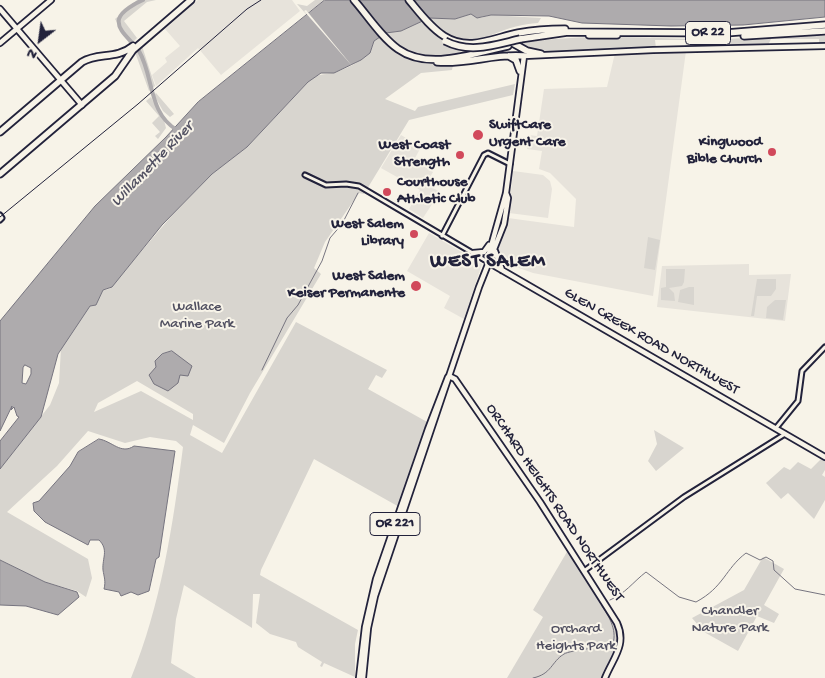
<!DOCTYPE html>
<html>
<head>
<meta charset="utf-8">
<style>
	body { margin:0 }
	#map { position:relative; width:825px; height:678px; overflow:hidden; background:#f7f3e8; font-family:"Gochi Hand",sans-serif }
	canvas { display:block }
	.north { position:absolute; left:15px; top:15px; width:50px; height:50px; -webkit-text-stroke:4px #f7f3e8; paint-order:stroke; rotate:210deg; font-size:14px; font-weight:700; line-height:20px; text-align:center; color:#22223b }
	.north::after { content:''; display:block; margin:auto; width:18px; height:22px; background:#22223b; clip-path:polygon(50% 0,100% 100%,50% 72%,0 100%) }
</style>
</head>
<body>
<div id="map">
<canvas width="825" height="678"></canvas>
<div class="north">N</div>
</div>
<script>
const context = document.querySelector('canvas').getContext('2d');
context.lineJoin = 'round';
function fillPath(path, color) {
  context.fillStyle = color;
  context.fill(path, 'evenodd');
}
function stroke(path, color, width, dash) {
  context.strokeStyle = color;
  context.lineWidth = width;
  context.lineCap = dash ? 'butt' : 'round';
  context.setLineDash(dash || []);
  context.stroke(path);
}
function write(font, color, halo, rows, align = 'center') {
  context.font = font + ' "Gochi Hand",sans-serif';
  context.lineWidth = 4;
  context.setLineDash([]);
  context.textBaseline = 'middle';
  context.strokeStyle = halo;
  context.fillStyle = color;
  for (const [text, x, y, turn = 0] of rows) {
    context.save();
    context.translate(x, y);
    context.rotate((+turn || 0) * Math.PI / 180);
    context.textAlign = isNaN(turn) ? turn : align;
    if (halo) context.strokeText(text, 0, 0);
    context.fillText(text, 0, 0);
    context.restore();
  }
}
fillPath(new Path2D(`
	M198,0H292L300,11L221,75L198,48L156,86L152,75L167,62L165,58L180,46L165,29Z
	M686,51L653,296L533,273L505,263L497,253L508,218L574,227L576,199L550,173L539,169L542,151L527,149L529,135L537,136L544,89L607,87L615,53Z
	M401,135L421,147L414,160L433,172L426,184L440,192L423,218L409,209L420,190L381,168Z
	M513,171L543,175L550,181L552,189L548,218L509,213Z
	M429,233L482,264L464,319L444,308L450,296L407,271Z
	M749,264V275L791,274L785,321L657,307L662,266Z`), '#e7e3db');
fillPath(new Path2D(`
	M137,0H156L147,2L124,21L137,38L130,45L115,19Z
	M315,0H325L306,14L297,4L307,6Z
	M471,14L480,18L491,15L541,18L538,23C508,25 480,39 455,55L452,70L421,73L385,99L415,111L418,107L515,84L513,95L409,120L364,194L359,193L325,242L314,268L321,274L250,393L224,443L193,425L190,435L222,453L296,322L387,370L382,378L376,375L368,389L429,423L401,508L314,459L261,570L260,575L358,630L355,644V677L324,663L322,667L320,666L322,662L298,647L296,642L270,634L256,623L260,594H253L252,628L184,585L176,619L171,663L196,678H131C161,605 173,525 183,447L176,441L150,437L125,443L88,431L57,466L7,512L88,559L92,578L86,597L77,591L45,582L0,560V469L50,405L59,383L61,348L90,306L96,305L103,290L109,289L174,213L212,174L247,147L312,78C321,73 327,75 335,72C351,67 371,58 374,41L386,33L401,31L429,18L455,19ZM137,381L193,414V420L141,391L94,412L98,403Z
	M790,35L825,36V44H819V39H771L768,45L686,46L685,40H655L656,48L538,52L519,44C578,33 638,38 698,39C729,40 759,37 790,35Z
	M142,46L155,86L149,91L135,52Z
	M156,93L174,114L170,117L163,111L154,95Z
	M151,97C156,108 164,116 166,128L158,139L155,136L160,132L152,123L159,116L146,101Z
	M648,237L660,240L655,270L644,268Z
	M666,269H685L684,282L682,286L669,288L674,293L675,301L661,300V288L666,287Z
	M757,279H776V289L771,296H757L754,316H751Z
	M689,287H694V305L678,302L680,290Z
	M775,300H786L783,320L766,318L767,307Z
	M654,430L684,448L656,471L648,461L657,444Z
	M821,459L825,462V470L822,475L825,477V500L814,519L788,493L781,499L766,483L784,467L790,470L798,462L811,469Z
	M568,550L615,625C623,646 610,660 603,678H507L543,617L533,610Z
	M763,557L784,569L764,605L779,614L774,623L757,616L738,651L704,632L692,618L744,590Z`), '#d8d5cf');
const water = new Path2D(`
	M325,0H825V17L743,25L671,26L582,23L549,16L491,15L477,18L471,14L455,19L429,18L401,31L386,33L374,41L370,53L361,60L334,73H321L308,82L247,147L212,174L162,225L112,287L103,290L96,305L90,306L58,354L41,417L0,469V441L19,417L17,416L14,407L11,410L12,406L0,431V321L95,206L166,137L198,102ZM25,365L31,368V374L26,384L22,383L23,368Z
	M172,351L192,366L188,376L180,375L178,383L168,391L154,384L149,375L156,367L155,361L162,354Z
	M99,439C112,441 121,455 134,446L175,451L159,557L156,559L149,591L138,595L131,592L121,596L119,592L104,589C106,581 104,577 103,570C102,558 109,550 99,540H90L88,545L45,522L34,511L33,503L39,501L70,466L78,452Z
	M0,560L45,582L77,592L79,597L58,615L26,606L0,605Z`);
fillPath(water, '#aeabad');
stroke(water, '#76747f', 1);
fillPath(new Path2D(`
	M306,10L353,67L304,11Z`), '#f7f3e8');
stroke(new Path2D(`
	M262,370L287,318L298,305L322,261L330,238L342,224L358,193
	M610,600C625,594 633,582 646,572L679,597L696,602C724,587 725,569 746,553L760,560L766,557L773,561L774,570L795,589L825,595
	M533,678C552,674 551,662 564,654C571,650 602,647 612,646C618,632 610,618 602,606`), '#76747f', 1);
stroke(new Path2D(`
	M143,0C136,3 121,11 119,19C116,31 134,42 139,51C154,77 148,113 177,130`), '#aeabad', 4);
const minor = new Path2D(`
	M305,175L326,185L346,184L359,186L488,262
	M0,215L2,218L0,220
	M442,236L484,155L488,153L510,164
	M776,428L798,401L802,371L825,347
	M584,571L684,497L785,434`);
const major = new Path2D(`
	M0,9L82,105
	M0,43L51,0
	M495,251L502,270
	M473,253L484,252L489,245
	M488,262V257L506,193L524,56L653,50L825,46
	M488,262L825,457
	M449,376L455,379L540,502L617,623C627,645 613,658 605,678
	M359,678L365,627L376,579L428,429L448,377
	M363,678L368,628L375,596L479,287L504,224L508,198L506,193`);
const highway = new Path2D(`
	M354,0C368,16 381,37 398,49C429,71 474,53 508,46
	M409,0C419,12 430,27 444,36C469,52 493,38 518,33C534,30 549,29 565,29
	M589,35H617
	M744,36L825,31
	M520,39L568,32L726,33L825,25
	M509,41L527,51L541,54
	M509,56L516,60L520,71
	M437,62C466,65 495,53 524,56
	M0,132L82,62C98,52 116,60 133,46
	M0,174L115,76L133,50L191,0`);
stroke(minor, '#22223b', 7);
stroke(major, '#22223b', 8);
stroke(highway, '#22223b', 9);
stroke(minor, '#f7f3e8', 3);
stroke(major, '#f7f3e8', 4.5);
stroke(highway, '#f7f3e8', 5.5);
stroke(new Path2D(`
	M0,217L138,104L247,9L261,0`), '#22223b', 1);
const highwayBridge = new Path2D(`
	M445,41C470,54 494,45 520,39`);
stroke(highwayBridge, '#22223b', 9, []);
stroke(highwayBridge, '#f7f3e8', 5.5);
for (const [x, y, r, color] of [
	[478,135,6,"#d1495b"],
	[772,152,5,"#d1495b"],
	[460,155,5,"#d1495b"],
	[387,192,5,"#d1495b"],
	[414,234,5,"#d1495b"],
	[416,286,6,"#d1495b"]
]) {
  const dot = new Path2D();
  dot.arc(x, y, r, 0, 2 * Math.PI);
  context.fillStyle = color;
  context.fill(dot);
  stroke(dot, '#f7f3e8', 2);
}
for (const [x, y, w] of [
	[708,33,45],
	[395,524,50]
]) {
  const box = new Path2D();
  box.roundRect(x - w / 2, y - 11.5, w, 23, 4);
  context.fillStyle = '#f7f3e8';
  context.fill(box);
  stroke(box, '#22223b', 1);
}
write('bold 14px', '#22223b', null, [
	["OR 22",708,33],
	["OR 221",395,524]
]);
write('bold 15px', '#22223b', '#f7f3e8', [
	["SwiftCare",489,126,"left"],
	["Urgent Care",489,143,"left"],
	["Kingwood",762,143],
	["Bible Church",762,160],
	["West Coast",450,146],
	["Strength",450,163],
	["Courthouse",397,183,"left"],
	["Athletic Club",397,200,"left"],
	["West Salem",404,225],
	["Library",404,242],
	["West Salem",405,277],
	["Keiser Permanente",405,294]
], 'right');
write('15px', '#504f60', '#f7f3e8', [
	["Wallace",197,308],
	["Marine Park",197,325],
	["Chandler",730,612],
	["Nature Park",730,629],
	["Orchard",576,630],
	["Heights Park",576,647]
]);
write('15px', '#22223b', '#f7f3e8', [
	["GLEN CREEK ROAD NORTHWEST",651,342,30],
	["ORCHARD HEIGHTS ROAD NORTHWEST",554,503,56]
]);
write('italic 16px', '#535263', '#f7f3e8', [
	["Willamette River",153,165,-46]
]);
context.letterSpacing = '1px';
write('bold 20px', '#22223b', '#f7f3e8', [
	["WEST SALEM",488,263]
]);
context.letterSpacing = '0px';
</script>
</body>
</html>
